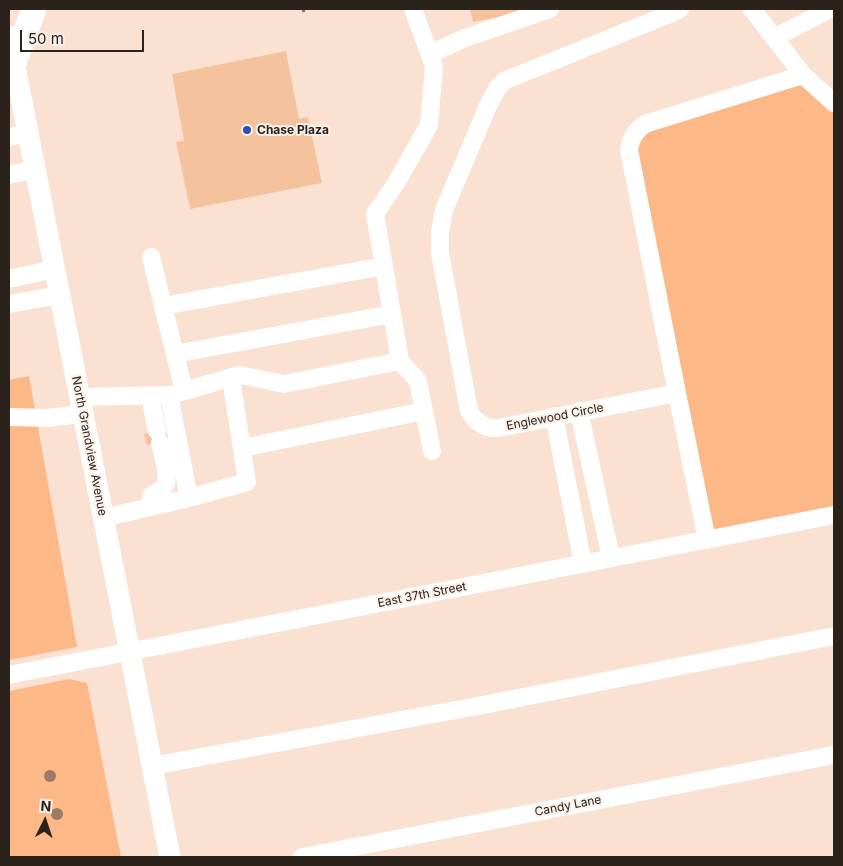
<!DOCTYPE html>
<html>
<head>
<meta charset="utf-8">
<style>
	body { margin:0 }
	#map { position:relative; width:843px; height:866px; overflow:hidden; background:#fae1d1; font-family:Inter,sans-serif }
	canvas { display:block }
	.frame { position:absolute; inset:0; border:10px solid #2b221c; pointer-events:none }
	.north { position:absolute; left:20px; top:796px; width:50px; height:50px; -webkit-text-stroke:4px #fbf1eb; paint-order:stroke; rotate:4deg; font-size:14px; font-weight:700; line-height:20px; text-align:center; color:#2b221c }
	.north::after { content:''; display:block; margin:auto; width:18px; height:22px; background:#2b221c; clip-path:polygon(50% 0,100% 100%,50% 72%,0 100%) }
	.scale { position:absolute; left:20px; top:30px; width:124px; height:22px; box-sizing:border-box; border:2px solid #2b221c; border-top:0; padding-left:6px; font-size:15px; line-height:18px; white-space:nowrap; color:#2b221c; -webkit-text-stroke:4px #fbf1eb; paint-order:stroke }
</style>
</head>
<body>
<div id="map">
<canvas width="843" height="866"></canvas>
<div class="frame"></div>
<div class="north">N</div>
<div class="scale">50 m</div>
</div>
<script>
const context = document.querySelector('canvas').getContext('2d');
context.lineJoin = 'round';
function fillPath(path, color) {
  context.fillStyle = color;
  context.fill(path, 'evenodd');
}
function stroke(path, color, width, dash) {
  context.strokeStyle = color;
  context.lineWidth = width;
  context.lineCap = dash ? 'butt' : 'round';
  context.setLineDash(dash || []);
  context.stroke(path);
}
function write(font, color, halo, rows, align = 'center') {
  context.font = font + ' Inter,sans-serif';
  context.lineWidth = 4;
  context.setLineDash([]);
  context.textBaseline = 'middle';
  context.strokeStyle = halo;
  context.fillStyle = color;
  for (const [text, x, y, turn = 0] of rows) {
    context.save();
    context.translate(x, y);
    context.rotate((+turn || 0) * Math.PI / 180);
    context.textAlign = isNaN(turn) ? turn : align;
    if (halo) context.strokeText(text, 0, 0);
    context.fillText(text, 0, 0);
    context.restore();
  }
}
fillPath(new Path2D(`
	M803,74L834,101V515L714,538L633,129Z
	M29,376L77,647L9,660V380Z
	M69,679L87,683L121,857H9V691Z`), '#fdb888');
fillPath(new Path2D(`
	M470,9H530V11L473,22Z
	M286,51L299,119L308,117L322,183L190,209L176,142L184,141L172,74Z
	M163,430L166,442L147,445L144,434Z`), '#f5c29e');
stroke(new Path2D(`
	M303,9L304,12`), '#88786e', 3, [4, 4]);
stroke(new Path2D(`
	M680,9L670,14L506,80L498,87L488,106L444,210L440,232V253L469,411C476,423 486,429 499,428L677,393L629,150C631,138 635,131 645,124L803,75
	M752,9L803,75L834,103
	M774,38L830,9
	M430,54L465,38L550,9
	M9,137L28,133
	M9,175L35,169
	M151,257L184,391L175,394
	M9,279L55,269
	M9,304L60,295
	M163,306L384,266
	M175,354L392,314
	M184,391L240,375L284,384L400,361L375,214L398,180L429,125L434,66L413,9
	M677,393L707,540
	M150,396L157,431
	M80,397L169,395L189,498L103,518
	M424,411L432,451
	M579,411L611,558
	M554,416L583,564
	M9,417L47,418L83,414
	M242,448L424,411L418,381L400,361
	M189,498L247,482L231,378
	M153,506L151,496C156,493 164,489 166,483C169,474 162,452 160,443
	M9,675L834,515
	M152,766L483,705L834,636
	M302,857L834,755`), '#fff', 18);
stroke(new Path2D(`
	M9,36L170,857`), '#fff', 21);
stroke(new Path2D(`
	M9,60L14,63L34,9`), '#fff', 25);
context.fillStyle = '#997b66';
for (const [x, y] of [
	[50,776],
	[57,814]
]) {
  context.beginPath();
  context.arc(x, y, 6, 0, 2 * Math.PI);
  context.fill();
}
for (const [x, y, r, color] of [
	[247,130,5,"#2a4fbe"]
]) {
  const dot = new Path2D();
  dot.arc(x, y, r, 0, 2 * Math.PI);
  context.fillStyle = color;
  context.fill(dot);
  stroke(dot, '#fbf1eb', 2);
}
write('bold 12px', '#2b221c', '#fbf1eb', [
	["Chase Plaza",257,130]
], 'left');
write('12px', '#2b221c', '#fbf1eb', [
	["Englewood Circle",555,417,-11],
	["North Grandview Avenue",89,446,79],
	["East 37th Street",422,595,-11],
	["Candy Lane",568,806,-11]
]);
</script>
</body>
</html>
